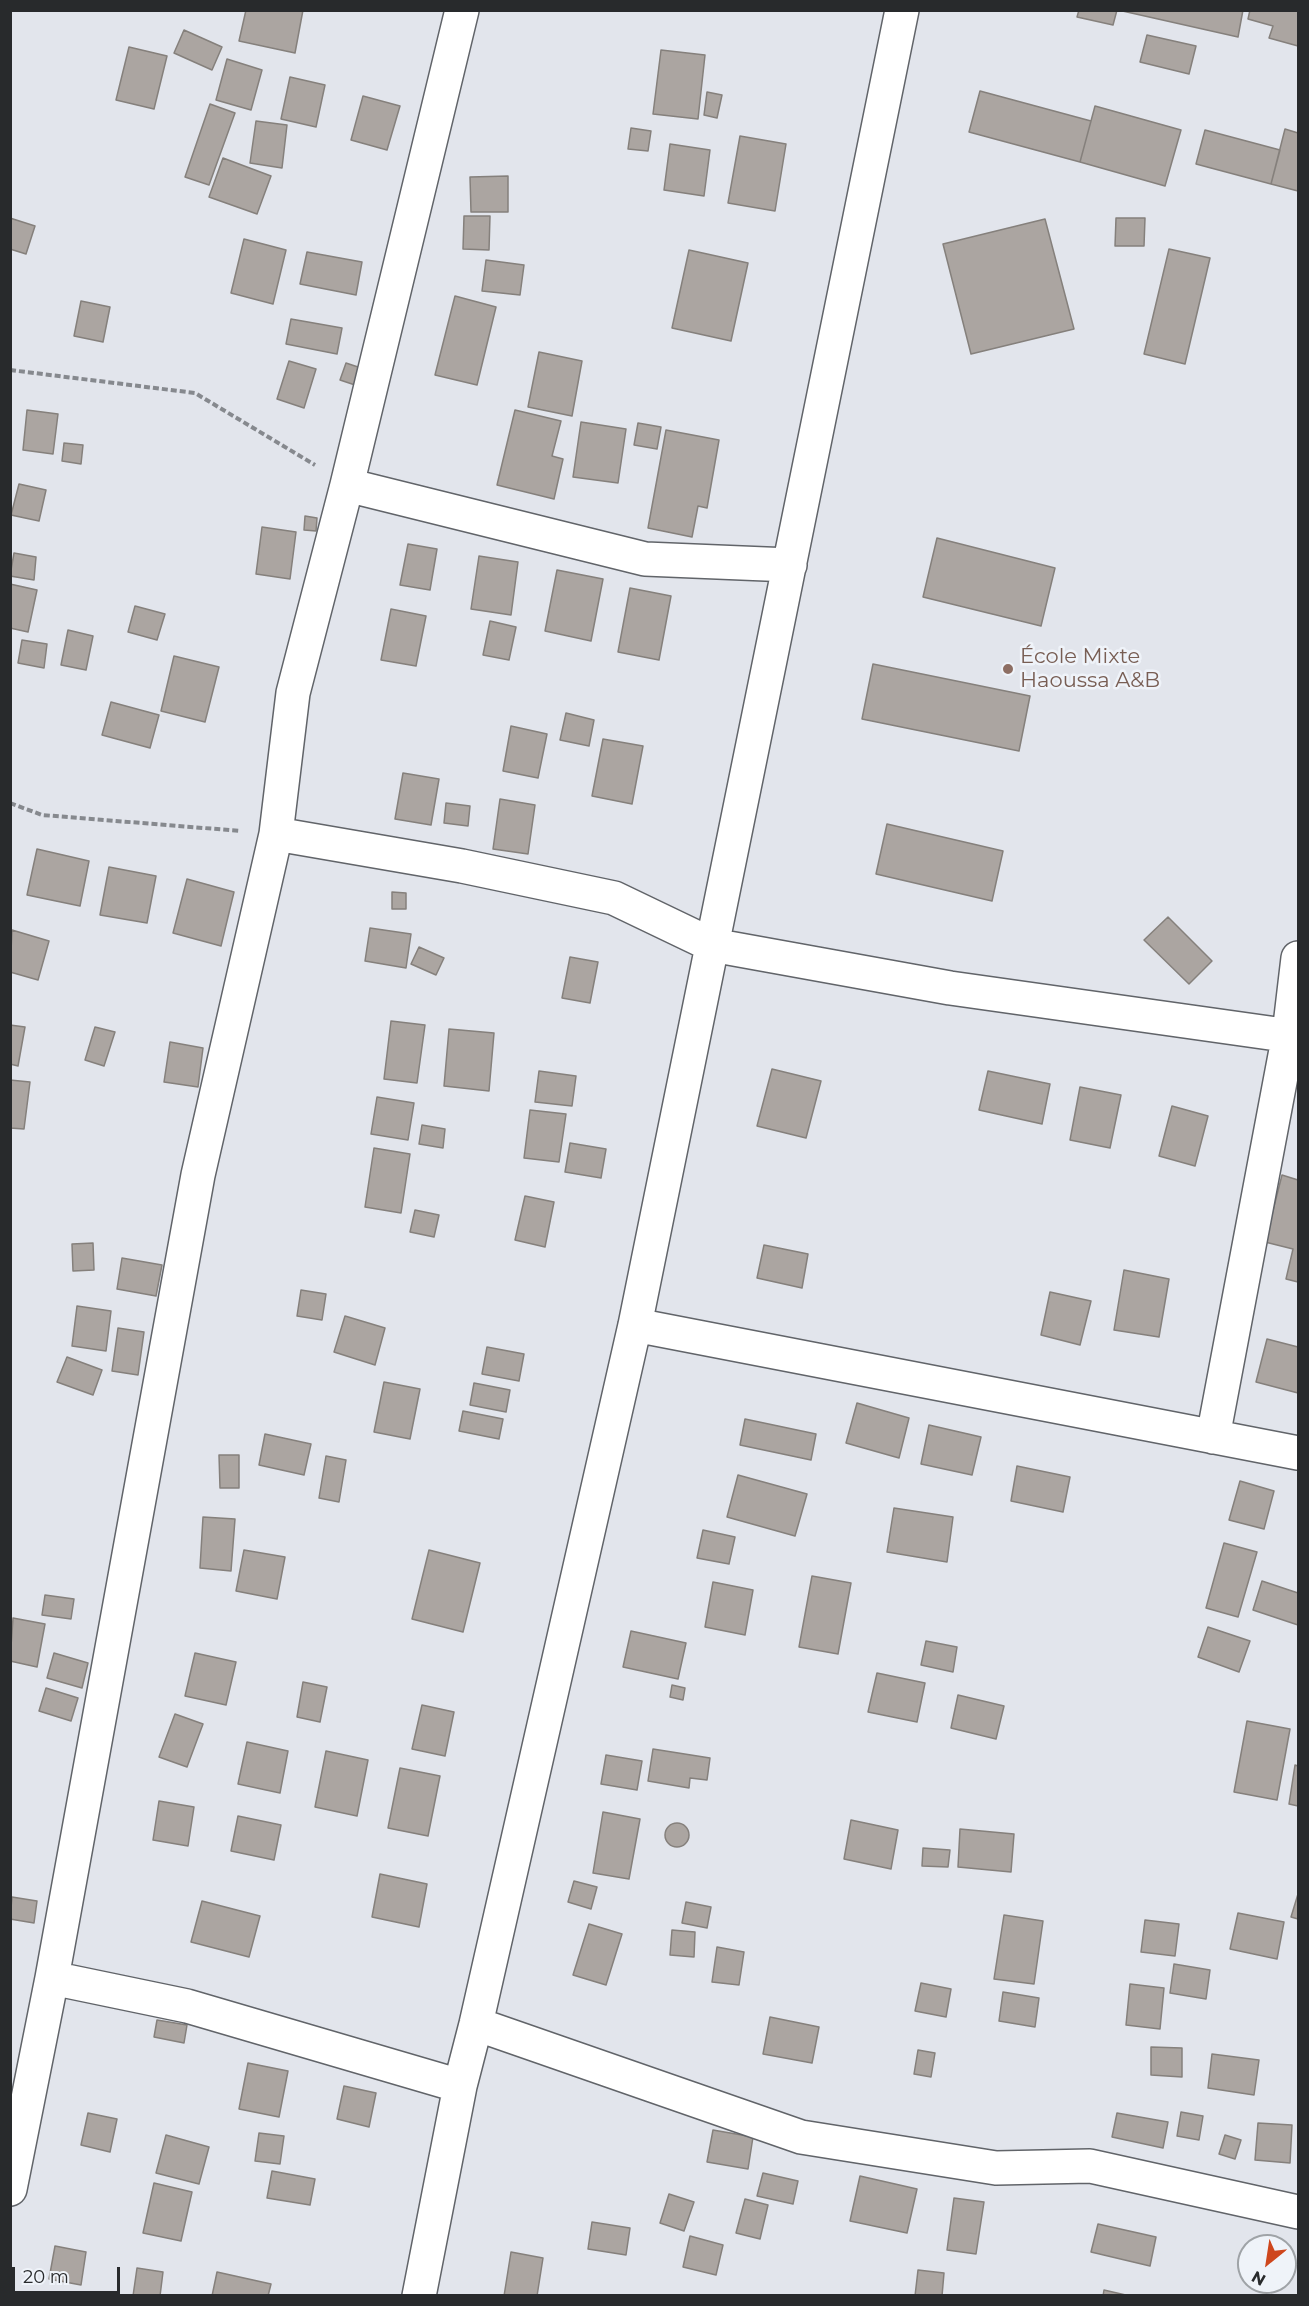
<!DOCTYPE html>
<html>
<head>
<meta charset="utf-8">
<style>
	body { margin:0 }
	#map { position:relative; width:1309px; height:2306px; overflow:hidden; background:#e2e5ec; font-family:Montserrat,sans-serif }
	canvas { display:block }
	.frame { position:absolute; inset:0; border:12px solid #282a2c; pointer-events:none }
	.north { position:absolute; left:1237px; top:2234px; width:60px; height:60px; box-sizing:border-box; background:#eff3f9; border:2px solid #9fa3a7; border-radius:50%; rotate:210deg; font-size:16px; font-weight:700; line-height:24px; text-align:center; color:#282a2c }
	.north::after { content:''; display:block; margin:auto; width:21px; height:27px; background:#ce461d; clip-path:polygon(50% 0,100% 100%,50% 72%,0 100%) }
	.scale { position:absolute; left:12px; top:2267px; width:108px; height:27px; box-sizing:border-box; border:3px solid #282a2c; border-top:0; padding-left:8px; font-size:18px; line-height:21px; white-space:nowrap; color:#282a2c; -webkit-text-stroke:4px #eff3f9; paint-order:stroke }
</style>
</head>
<body>
<div id="map">
<canvas width="1309" height="2306"></canvas>
<div class="frame"></div>
<div class="north">N</div>
<div class="scale">20 m</div>
</div>
<script>
const context = document.querySelector('canvas').getContext('2d');
context.lineJoin = 'round';
function fillPath(path, color) {
  context.fillStyle = color;
  context.fill(path, 'evenodd');
}
function stroke(path, color, width, dash) {
  context.strokeStyle = color;
  context.lineWidth = width;
  context.lineCap = dash ? 'butt' : 'round';
  context.setLineDash(dash || []);
  context.stroke(path);
}
function write(font, color, halo, rows, align = 'center') {
  context.font = font + ' Montserrat,sans-serif';
  context.lineWidth = 5;
  context.setLineDash([]);
  context.textBaseline = 'middle';
  context.strokeStyle = halo;
  context.fillStyle = color;
  for (const [text, x, y, turn = 0] of rows) {
    context.save();
    context.translate(x, y);
    context.rotate((+turn || 0) * Math.PI / 180);
    context.textAlign = isNaN(turn) ? turn : align;
    if (halo) context.strokeText(text, 0, 0);
    context.fillText(text, 0, 0);
    context.restore();
  }
}
const building = new Path2D(`
	M246,10H303L295,53L239,41Z
	M1079,10H1117L1113,25L1077,17Z
	M1118,10H1243L1238,37Z
	M1250,10H1298V46L1269,38L1273,26L1248,19Z
	M184,30L222,47L212,70L174,53Z
	M1147,35L1196,46L1189,74L1140,62Z
	M129,47L167,56L154,109L116,100Z
	M661,50L705,55L698,119L653,114Z
	M227,59L262,70L251,110L216,100Z
	M290,77L325,85L316,127L281,119Z
	M980,91L1091,121L1080,162L969,132Z
	M707,92L722,95L717,118L704,115Z
	M363,96L400,106L387,150L351,140Z
	M210,104L235,113L209,185L185,177Z
	M1095,106L1181,130L1165,186L1080,162Z
	M256,121L287,125L282,168L250,163Z
	M631,128L651,131L648,151L628,149Z
	M1285,129L1298,133V191L1271,184Z
	M1205,130L1280,150L1271,184L1196,164Z
	M740,136L786,144L775,211L728,203Z
	M670,144L710,150L704,196L664,190Z
	M223,158L271,176L257,214L209,197Z
	M508,176V212H471L470,177Z
	M464,216H490L489,250L463,249Z
	M10,218L35,226L26,254L10,249Z
	M1116,218H1145L1144,246H1115Z
	M1045,219L1074,329L971,354L943,244Z
	M244,239L286,250L273,304L231,293Z
	M1169,249L1210,258L1185,364L1144,354Z
	M689,250L748,263L731,341L672,328Z
	M307,252L362,262L356,295L300,284Z
	M486,260L524,265L520,295L482,291Z
	M455,296L496,307L477,385L435,375Z
	M81,301L110,307L103,342L74,336Z
	M291,319L342,328L337,354L286,344Z
	M539,352L582,361L572,416L528,407Z
	M289,361L316,369L304,408L277,399Z
	M346,363L367,370L361,387L340,380Z
	M27,410L58,414L53,454L23,450Z
	M515,410L561,421L552,456L563,459L554,499L497,485Z
	M581,422L626,429L618,483L573,477Z
	M638,423L661,427L657,449L634,445Z
	M666,430L719,440L707,508L698,506L692,537L648,528Z
	M64,443L83,445L81,464L62,461Z
	M19,484L46,490L39,521L11,515Z
	M305,516L317,518L316,531L304,530Z
	M262,527L296,532L290,579L256,574Z
	M937,538L1055,568L1041,626L923,597Z
	M408,544L437,549L430,590L400,585Z
	M14,553L36,557L34,580L10,576Z
	M479,556L518,562L511,615L471,609Z
	M557,570L603,579L591,641L545,631Z
	M10,584L37,590L28,632L10,628Z
	M630,588L671,596L659,660L618,652Z
	M135,606L165,614L157,640L128,632Z
	M391,609L426,616L416,666L381,660Z
	M490,621L516,627L509,660L483,655Z
	M68,630L93,636L86,670L61,665Z
	M22,640L47,644L44,668L18,663Z
	M174,656L219,667L205,722L161,711Z
	M873,664L1030,696L1019,751L862,719Z
	M111,702L159,715L150,748L102,735Z
	M566,713L594,720L589,746L560,740Z
	M511,726L547,734L538,778L503,771Z
	M603,739L643,746L632,804L592,796Z
	M403,773L439,779L431,825L395,819Z
	M500,799L535,805L528,854L493,849Z
	M446,803L470,806L468,826L444,823Z
	M887,824L1003,851L992,901L876,874Z
	M37,849L89,861L80,906L27,895Z
	M109,867L156,876L147,923L100,915Z
	M187,879L234,892L221,946L173,933Z
	M392,892L406,893V909H392Z
	M1168,917L1212,961L1189,984L1144,940Z
	M370,928L411,934L406,968L365,961Z
	M12,930L49,941L38,980L10,972Z
	M419,947L444,958L436,975L411,964Z
	M570,957L598,962L590,1003L562,998Z
	M391,1021L425,1025L417,1083L384,1079Z
	M10,1025L25,1027L18,1066L10,1064Z
	M95,1027L115,1032L104,1066L85,1060Z
	M449,1029L494,1033L489,1091L444,1086Z
	M170,1042L203,1048L198,1087L164,1082Z
	M772,1069L821,1081L806,1138L757,1126Z
	M539,1071L576,1076L572,1106L535,1102Z
	M988,1071L1050,1084L1042,1124L979,1110Z
	M10,1080L30,1082L24,1129L10,1128Z
	M1080,1087L1121,1095L1110,1148L1070,1140Z
	M377,1097L414,1103L408,1140L371,1134Z
	M1172,1106L1208,1116L1195,1166L1159,1156Z
	M530,1110L566,1114L559,1162L524,1158Z
	M422,1125L445,1129L443,1148L419,1144Z
	M570,1143L606,1149L601,1178L565,1172Z
	M374,1148L410,1154L401,1213L365,1207Z
	M1282,1175L1298,1180V1282L1286,1279L1293,1249L1265,1242Z
	M525,1196L554,1202L545,1247L515,1240Z
	M415,1210L439,1215L434,1237L410,1232Z
	M93,1243L94,1270L73,1271L72,1244Z
	M764,1245L808,1254L802,1288L757,1278Z
	M122,1258L162,1265L156,1296L117,1289Z
	M1124,1270L1169,1279L1159,1337L1114,1330Z
	M301,1290L326,1294L322,1320L297,1316Z
	M1050,1292L1091,1301L1080,1345L1041,1335Z
	M77,1306L111,1311L106,1351L72,1346Z
	M345,1316L385,1328L375,1365L334,1352Z
	M118,1328L144,1332L138,1375L112,1371Z
	M1267,1339L1298,1347V1393L1256,1382Z
	M487,1347L524,1354L519,1381L482,1374Z
	M67,1357L102,1370L93,1395L57,1382Z
	M384,1382L420,1389L410,1439L374,1432Z
	M474,1383L510,1390L506,1412L470,1405Z
	M857,1403L909,1418L899,1458L846,1443Z
	M463,1411L503,1419L499,1439L459,1431Z
	M745,1419L816,1434L811,1460L740,1445Z
	M929,1425L981,1437L972,1475L921,1464Z
	M265,1434L311,1444L304,1475L259,1465Z
	M219,1455H239V1488H220Z
	M326,1456L346,1460L339,1502L319,1498Z
	M1017,1466L1070,1477L1063,1512L1011,1501Z
	M738,1475L807,1494L795,1536L727,1517Z
	M1240,1481L1274,1491L1264,1529L1229,1520Z
	M894,1508L953,1517L947,1562L887,1552Z
	M203,1517L235,1519L231,1571L200,1568Z
	M703,1530L735,1537L729,1564L697,1558Z
	M1224,1543L1257,1552L1238,1617L1206,1608Z
	M244,1550L285,1557L277,1599L236,1591Z
	M429,1550L480,1563L463,1632L412,1619Z
	M812,1576L851,1583L838,1654L799,1647Z
	M1262,1581L1298,1593V1625L1253,1610Z
	M713,1582L753,1590L745,1635L705,1627Z
	M45,1595L74,1599L71,1619L42,1615Z
	M13,1618L45,1624L37,1667L10,1661Z
	M1208,1627L1250,1641L1239,1672L1198,1657Z
	M631,1631L686,1643L678,1679L623,1667Z
	M926,1641L957,1647L953,1672L921,1665Z
	M54,1653L88,1663L82,1688L47,1678Z
	M195,1653L236,1662L226,1705L185,1696Z
	M877,1673L925,1683L917,1722L868,1712Z
	M303,1682L327,1687L320,1722L297,1717Z
	M672,1685L685,1688L683,1700L670,1697Z
	M46,1688L78,1698L71,1721L39,1711Z
	M958,1695L1004,1706L996,1739L951,1728Z
	M422,1705L454,1712L445,1756L412,1749Z
	M175,1714L203,1724L187,1767L159,1757Z
	M1247,1721L1290,1729L1277,1800L1234,1792Z
	M247,1742L288,1751L280,1793L238,1784Z
	M653,1749L710,1758L707,1780L690,1778L689,1788L648,1781Z
	M326,1751L368,1760L357,1816L315,1807Z
	M606,1755L642,1761L637,1790L601,1784Z
	M1295,1765L1298,1766V1806L1289,1804Z
	M400,1768L440,1776L428,1836L388,1828Z
	M159,1801L194,1807L188,1846L153,1840Z
	M603,1812L640,1819L629,1879L593,1873Z
	M238,1816L281,1825L274,1860L231,1851Z
	M851,1820L898,1830L891,1869L844,1859Z
	M665 1835a12 12 0 1 1 24 0a12 12 0 1 1-24 0Z
	M960,1829L1014,1834L1011,1872L958,1867Z
	M923,1848L950,1850L948,1867L922,1866Z
	M380,1874L427,1884L419,1927L372,1917Z
	M574,1881L597,1887L591,1909L568,1902Z
	M1298,1894V1919L1291,1917Z
	M12,1897L37,1901L34,1923L10,1919Z
	M202,1901L260,1916L249,1957L191,1942Z
	M686,1902L711,1907L707,1928L682,1923Z
	M1238,1913L1284,1922L1277,1959L1230,1949Z
	M1004,1915L1043,1921L1034,1984L994,1979Z
	M1145,1920L1179,1924L1175,1956L1141,1952Z
	M589,1924L622,1934L606,1985L573,1975Z
	M672,1930L695,1932L694,1957L670,1955Z
	M717,1947L744,1952L739,1985L712,1982Z
	M1174,1964L1210,1970L1206,1999L1170,1993Z
	M921,1983L951,1989L946,2017L915,2011Z
	M1130,1984L1164,1988L1160,2029L1126,2025Z
	M1003,1992L1039,1998L1035,2027L999,2021Z
	M770,2017L819,2027L812,2063L763,2054Z
	M157,2020L187,2025L184,2043L154,2037Z
	M1151,2047L1182,2048V2077L1151,2075Z
	M918,2050L935,2053L931,2077L914,2074Z
	M1212,2054L1259,2060L1254,2095L1208,2088Z
	M248,2063L288,2071L279,2117L239,2109Z
	M344,2086L376,2093L369,2127L337,2119Z
	M1181,2112L1203,2116L1199,2140L1177,2136Z
	M88,2113L117,2119L110,2152L81,2145Z
	M1117,2113L1168,2122L1163,2148L1112,2137Z
	M1258,2123L1292,2125L1290,2163L1255,2160Z
	M713,2130L753,2137L748,2169L707,2162Z
	M259,2133L284,2136L280,2164L255,2161Z
	M166,2135L209,2147L199,2184L156,2173Z
	M1225,2135L1241,2140L1235,2159L1219,2154Z
	M272,2171L315,2179L310,2205L267,2198Z
	M763,2173L798,2181L793,2204L757,2196Z
	M860,2176L917,2189L907,2233L850,2221Z
	M154,2183L192,2192L181,2241L143,2233Z
	M669,2194L694,2202L684,2231L660,2223Z
	M954,2198L984,2202L976,2254L947,2250Z
	M745,2199L768,2205L760,2239L736,2233Z
	M592,2222L630,2228L626,2255L588,2249Z
	M1098,2224L1156,2237L1150,2266L1091,2252Z
	M690,2236L723,2245L716,2275L683,2267Z
	M55,2246L86,2252L81,2285L49,2279Z
	M511,2252L543,2258L537,2296H504Z
	M137,2268L163,2272L160,2296H133Z
	M918,2270L944,2273L942,2296H915Z
	M217,2272L271,2284L268,2296H212Z
	M1104,2290L1130,2296H1103Z`);
fillPath(building, '#aba5a1');
stroke(building, '#85807c', 1.5);
const minor = new Path2D(`
	M462,10L347,485L293,693L276,834L462,866L614,898L712,945L950,988L1298,1037
	M347,485L645,559L790,565
	M635,1325L1298,1453
	M1213,1437L1289,1034L1298,958
	M52,1978L187,2006L460,2086
	M476,2024L801,2137L996,2168L1090,2166L1298,2212
	M10,2189L52,1978L198,1175L276,834
	M419,2296L460,2086L476,2024L635,1325L902,10`);
stroke(minor, '#616469', 36);
stroke(new Path2D(`
	M10,370L195,393L315,465
	M10,803L42,815L241,831`), '#86898e', 4, [6, 3]);
stroke(minor, '#fff', 33);
for (const [x, y, r, color] of [
	[1008,669,6,"#8d6e63"]
]) {
  const dot = new Path2D();
  dot.arc(x, y, r, 0, 2 * Math.PI);
  context.fillStyle = color;
  context.fill(dot);
  stroke(dot, '#eff3f9', 2);
}
write('21px', '#785e54', '#eff3f9', [
	["École Mixte",1020,657],
	["Haoussa A&B",1020,681]
], 'left');
</script>
</body>
</html>
